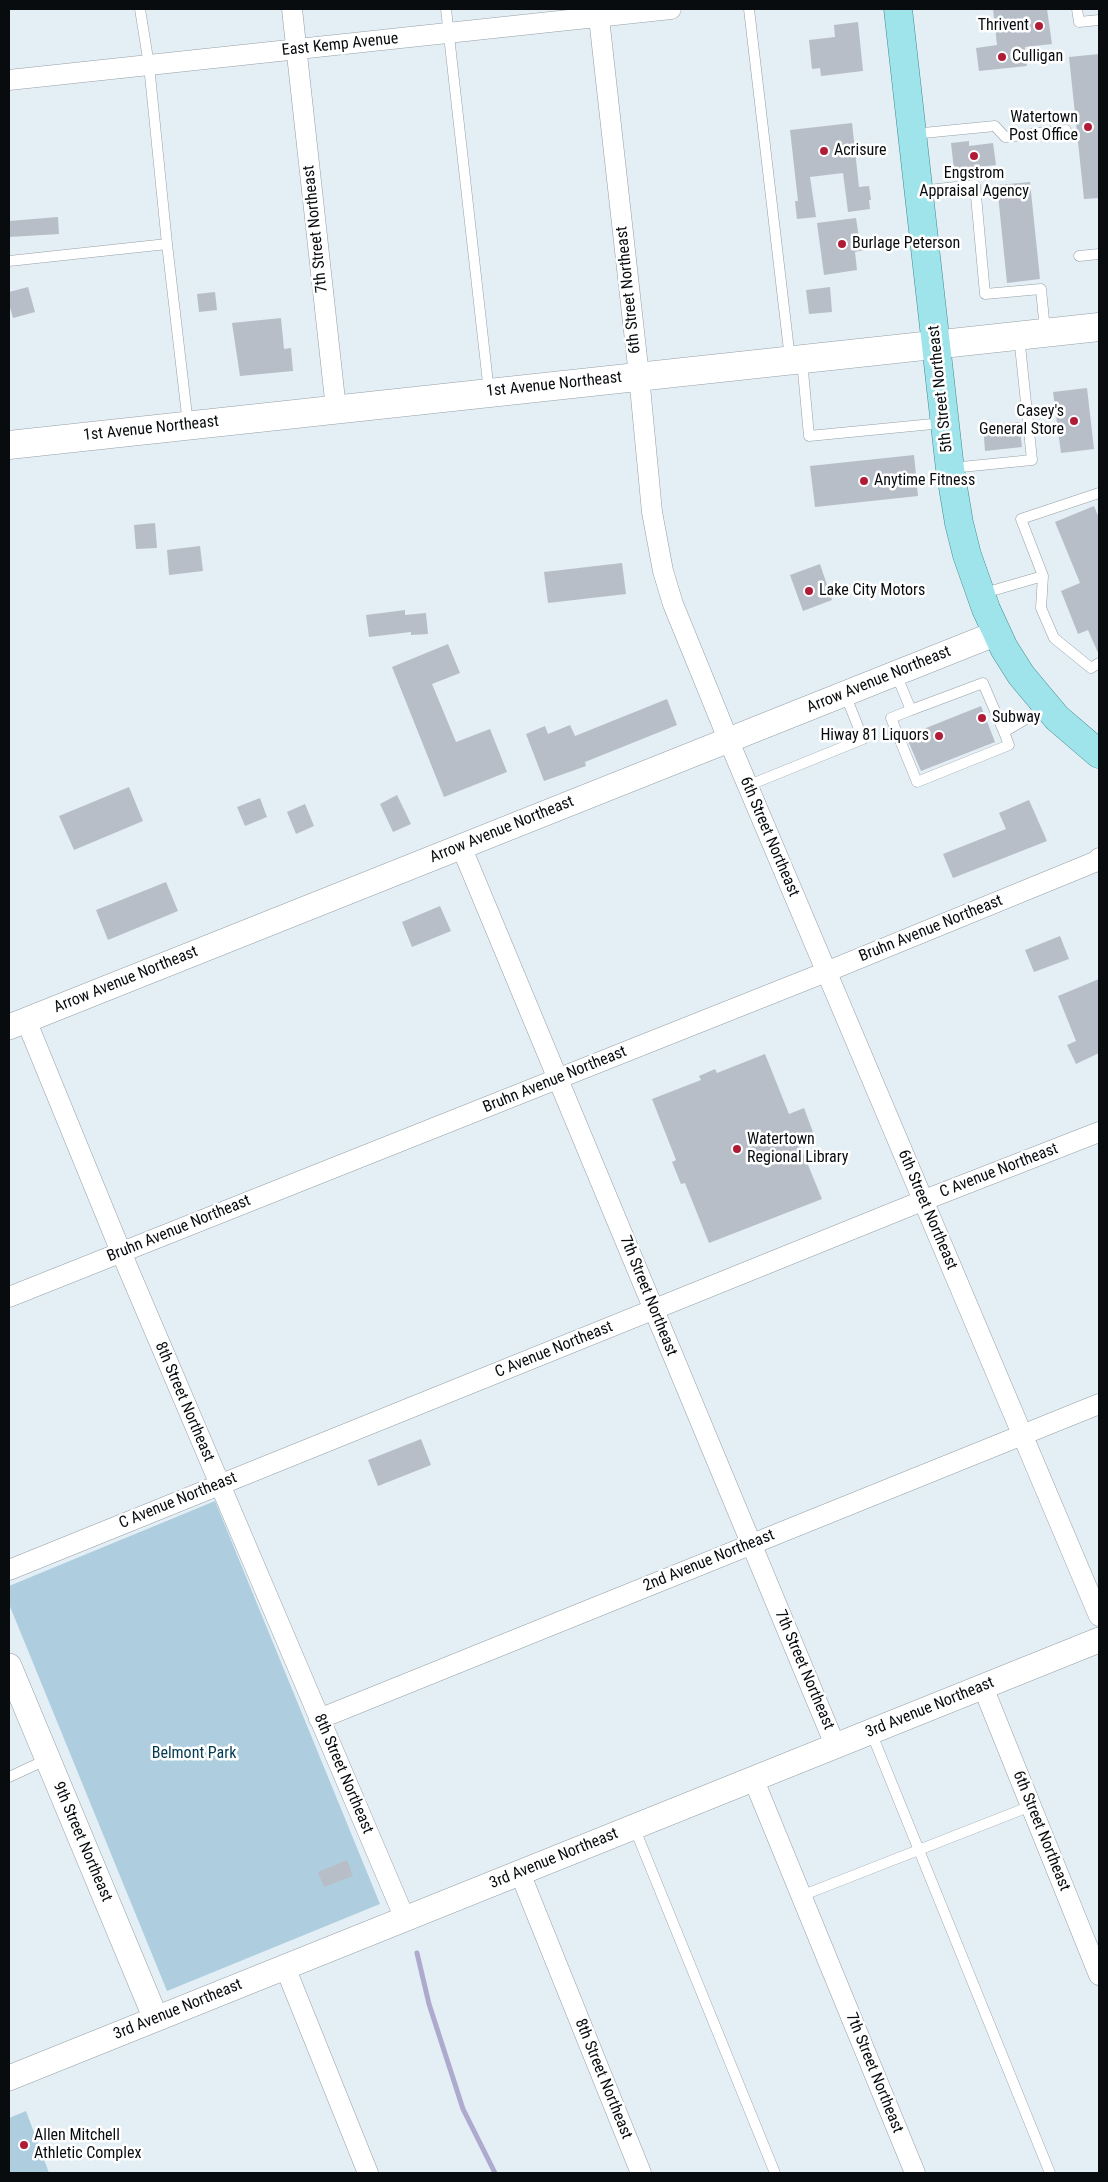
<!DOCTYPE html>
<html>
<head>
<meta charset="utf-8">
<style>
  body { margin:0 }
  #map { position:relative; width:1108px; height:2182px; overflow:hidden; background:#e3eef5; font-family:"Roboto Condensed",sans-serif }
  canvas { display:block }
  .frame { position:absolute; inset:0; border:10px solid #080c0e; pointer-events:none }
</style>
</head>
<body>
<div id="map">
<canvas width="1108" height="2182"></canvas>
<div class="frame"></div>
</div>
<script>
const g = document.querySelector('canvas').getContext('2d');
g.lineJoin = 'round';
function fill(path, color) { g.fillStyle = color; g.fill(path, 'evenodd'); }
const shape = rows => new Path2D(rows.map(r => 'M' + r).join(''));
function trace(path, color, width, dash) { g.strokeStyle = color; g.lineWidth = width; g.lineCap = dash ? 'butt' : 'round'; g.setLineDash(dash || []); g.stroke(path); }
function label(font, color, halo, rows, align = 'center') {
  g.font = font + ' "Roboto Condensed",sans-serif'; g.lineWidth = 5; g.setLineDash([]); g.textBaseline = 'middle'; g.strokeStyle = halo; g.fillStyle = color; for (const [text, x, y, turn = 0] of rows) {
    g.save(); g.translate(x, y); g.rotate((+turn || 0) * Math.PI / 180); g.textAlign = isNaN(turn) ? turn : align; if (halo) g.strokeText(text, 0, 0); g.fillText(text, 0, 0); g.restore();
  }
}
fill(shape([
  [215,1501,380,1904,167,1991,9,1604,9,1586],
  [26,2111,49,2173,9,2173,9,2118]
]), '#aecedf');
trace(shape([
  [417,1953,429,2004,463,2109,495,2173]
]), '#aeaace', 5);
fill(shape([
  [993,9,1047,9,1052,44,1025,47,1027,66,979,71,976,48,997,45],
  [858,22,863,71,821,76,820,68,812,69,809,40,835,37,834,25],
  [1099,54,1099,198,1084,199,1069,57],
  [852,123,859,187,869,186,871,200,869,200,870,209,848,212,843,173,810,177,816,217,797,219,795,201,798,201,790,130],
  [969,141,969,146,993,143,996,165,954,170,951,143],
  [1030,182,1040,279,1007,283,997,185],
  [58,217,59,234,9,237,9,221],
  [856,218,859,238,863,238,864,250,855,252,857,270,824,275,817,223],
  [28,287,35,312,13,318,9,304,9,292],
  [830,287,832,312,809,314,806,290],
  [215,292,217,310,199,312,197,294],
  [281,318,284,349,291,348,293,371,240,376,232,323],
  [1087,388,1094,449,1061,453,1053,392],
  [1019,422,1022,447,985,451,983,425],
  [914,455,918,496,815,507,810,466],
  [1094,506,1099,518,1099,655,1088,630,1078,634,1061,591,1080,583,1055,522],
  [155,523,157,548,136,549,134,525],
  [200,546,203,571,169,575,167,550],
  [622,563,626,594,548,603,544,572],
  [820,564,832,600,803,611,790,575],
  [405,610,405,615,426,613,428,634,411,635,411,632,369,637,366,615],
  [448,644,460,673,432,684,456,742,490,729,507,772,444,797,392,667],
  [667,699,677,725,585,762,586,766,544,781,526,734,545,726,548,734,570,725,575,736],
  [981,706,995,742,921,771,906,736],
  [129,787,143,821,74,850,59,816],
  [397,795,411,824,393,832,380,804],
  [260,798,267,817,245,826,237,807],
  [1029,800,1047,841,953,878,943,854,1006,829,999,813],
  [305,804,314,826,296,834,287,812],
  [166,882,178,911,108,940,96,910],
  [440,906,451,931,412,947,402,922],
  [1060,936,1069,959,1034,972,1025,950],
  [1099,979,1099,1053,1076,1064,1067,1045,1076,1041,1058,996],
  [765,1054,789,1114,804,1108,813,1132,797,1138,822,1199,709,1243,685,1183,681,1184,672,1162,676,1160,652,1099,701,1080,699,1076,715,1069,717,1073],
  [421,1439,431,1465,378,1486,368,1460],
  [347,1860,353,1876,324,1887,318,1872]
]), '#b8bec8');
const service = shape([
  [140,9,149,65,167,244,188,424],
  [446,9,489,392],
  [749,9,790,359],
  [1077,9,1079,22,1099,20],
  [913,134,995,126,1005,137,1066,130],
  [919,191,975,185,985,294,1041,289,1045,331],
  [1079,256,1099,254],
  [9,261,167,244],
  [802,360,809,436,943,423],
  [951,468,1032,460,1019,336],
  [1099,493,1021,519,1043,576,1041,608,1054,638,1091,668,1099,663],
  [981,594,1043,576],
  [896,674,911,710,983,683,1004,732,1046,707],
  [911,710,891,718,917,782,1009,745,1004,732],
  [747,786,863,739,845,694],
  [871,1732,1050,2173],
  [9,1777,48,1759],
  [634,1827,775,2173],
  [801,1896,1031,1806]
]);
const minor = shape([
  [292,9,336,409],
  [598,9,639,376,652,512,663,571,673,604,728,739,1099,1616],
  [9,80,671,9],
  [461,846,835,1745],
  [26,1020,121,1252,405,1919],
  [9,1297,826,972,1097,861,1099,858],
  [9,1570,922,1201,1099,1132],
  [983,1687,1099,1975],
  [319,1719,1099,1404],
  [753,1778,915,2173],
  [520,1873,641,2173],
  [285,1967,368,2173]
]);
const tertiary = shape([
  [9,1027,997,633],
  [9,1666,156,2019],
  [9,2078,1099,1640]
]);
const secondary = shape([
  [9,445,1099,327]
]);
const primary = shape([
  [898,9,950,469,959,523,967,555,986,609,1004,648,1021,675,1057,718,1099,754]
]);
trace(service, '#95a0a6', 11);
trace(minor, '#95a0a6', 21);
trace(tertiary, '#95a0a6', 26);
trace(secondary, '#95a0a6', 29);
trace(primary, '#418d94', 29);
trace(service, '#fff', 10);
trace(minor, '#fff', 20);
trace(tertiary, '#fff', 25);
trace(secondary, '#fff', 28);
trace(primary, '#9fe4ea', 28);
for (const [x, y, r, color] of [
  [1039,26,5,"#b01c37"],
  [1002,57,5,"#b01c37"],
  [1088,127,5,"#b01c37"],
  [824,151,5,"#b01c37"],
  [974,156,5,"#b01c37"],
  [842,244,5,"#b01c37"],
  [1074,421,5,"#b01c37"],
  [864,481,5,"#b01c37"],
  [809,591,5,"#b01c37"],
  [982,718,5,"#b01c37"],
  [939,736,5,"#b01c37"],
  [737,1149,5,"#b01c37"],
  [24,2145,5,"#b01c37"]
]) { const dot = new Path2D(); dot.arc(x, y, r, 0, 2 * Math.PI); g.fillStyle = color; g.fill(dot); trace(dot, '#fff', 2); }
label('16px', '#080c0e', '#fff', [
  ["Thrivent",1029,26,"right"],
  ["Culligan",1012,57],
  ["Watertown",1078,118,"right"],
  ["Post Office",1078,136,"right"],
  ["Acrisure",834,151],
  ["Engstrom",974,174,"center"],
  ["Appraisal Agency",974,192,"center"],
  ["Burlage Peterson",852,244],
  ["Casey's",1064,412,"right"],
  ["General Store",1064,430,"right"],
  ["Anytime Fitness",874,481],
  ["Lake City Motors",819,591],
  ["Subway",992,718],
  ["Hiway 81 Liquors",929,736,"right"],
  ["Watertown",747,1140],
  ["Regional Library",747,1158],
  ["Allen Mitchell",34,2136],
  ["Athletic Complex",34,2154]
], 'left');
label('16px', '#080c0e', '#fff', [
  ["East Kemp Avenue",340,45,-6],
  ["7th Street Northeast",316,229,-96],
  ["6th Street Northeast",629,290,-96],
  ["1st Avenue Northeast",554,385,-6],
  ["5th Street Northeast",941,389,-96],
  ["1st Avenue Northeast",151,429,-6],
  ["Arrow Avenue Northeast",879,680,-22],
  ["Arrow Avenue Northeast",502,830,-22],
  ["6th Street Northeast",769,837,67],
  ["Bruhn Avenue Northeast",931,929,-22],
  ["Arrow Avenue Northeast",126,980,-22],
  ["Bruhn Avenue Northeast",555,1080,-22],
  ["C Avenue Northeast",999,1171,-21],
  ["6th Street Northeast",927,1210,67],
  ["Bruhn Avenue Northeast",179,1229,-22],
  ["7th Street Northeast",648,1296,68],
  ["C Avenue Northeast",554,1350,-22],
  ["8th Street Northeast",184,1402,67],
  ["C Avenue Northeast",178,1501,-22],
  ["2nd Avenue Northeast",709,1561,-22],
  ["7th Street Northeast",804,1670,67],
  ["3rd Avenue Northeast",930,1708,-22],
  ["8th Street Northeast",343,1774,67],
  ["6th Street Northeast",1041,1831,68],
  ["9th Street Northeast",82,1842,67],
  ["3rd Avenue Northeast",554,1859,-22],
  ["3rd Avenue Northeast",178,2010,-22],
  ["7th Street Northeast",874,2073,68],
  ["8th Street Northeast",603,2079,68]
]);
label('16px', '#023a51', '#fff', [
  ["Belmont Park",194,1754]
]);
</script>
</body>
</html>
